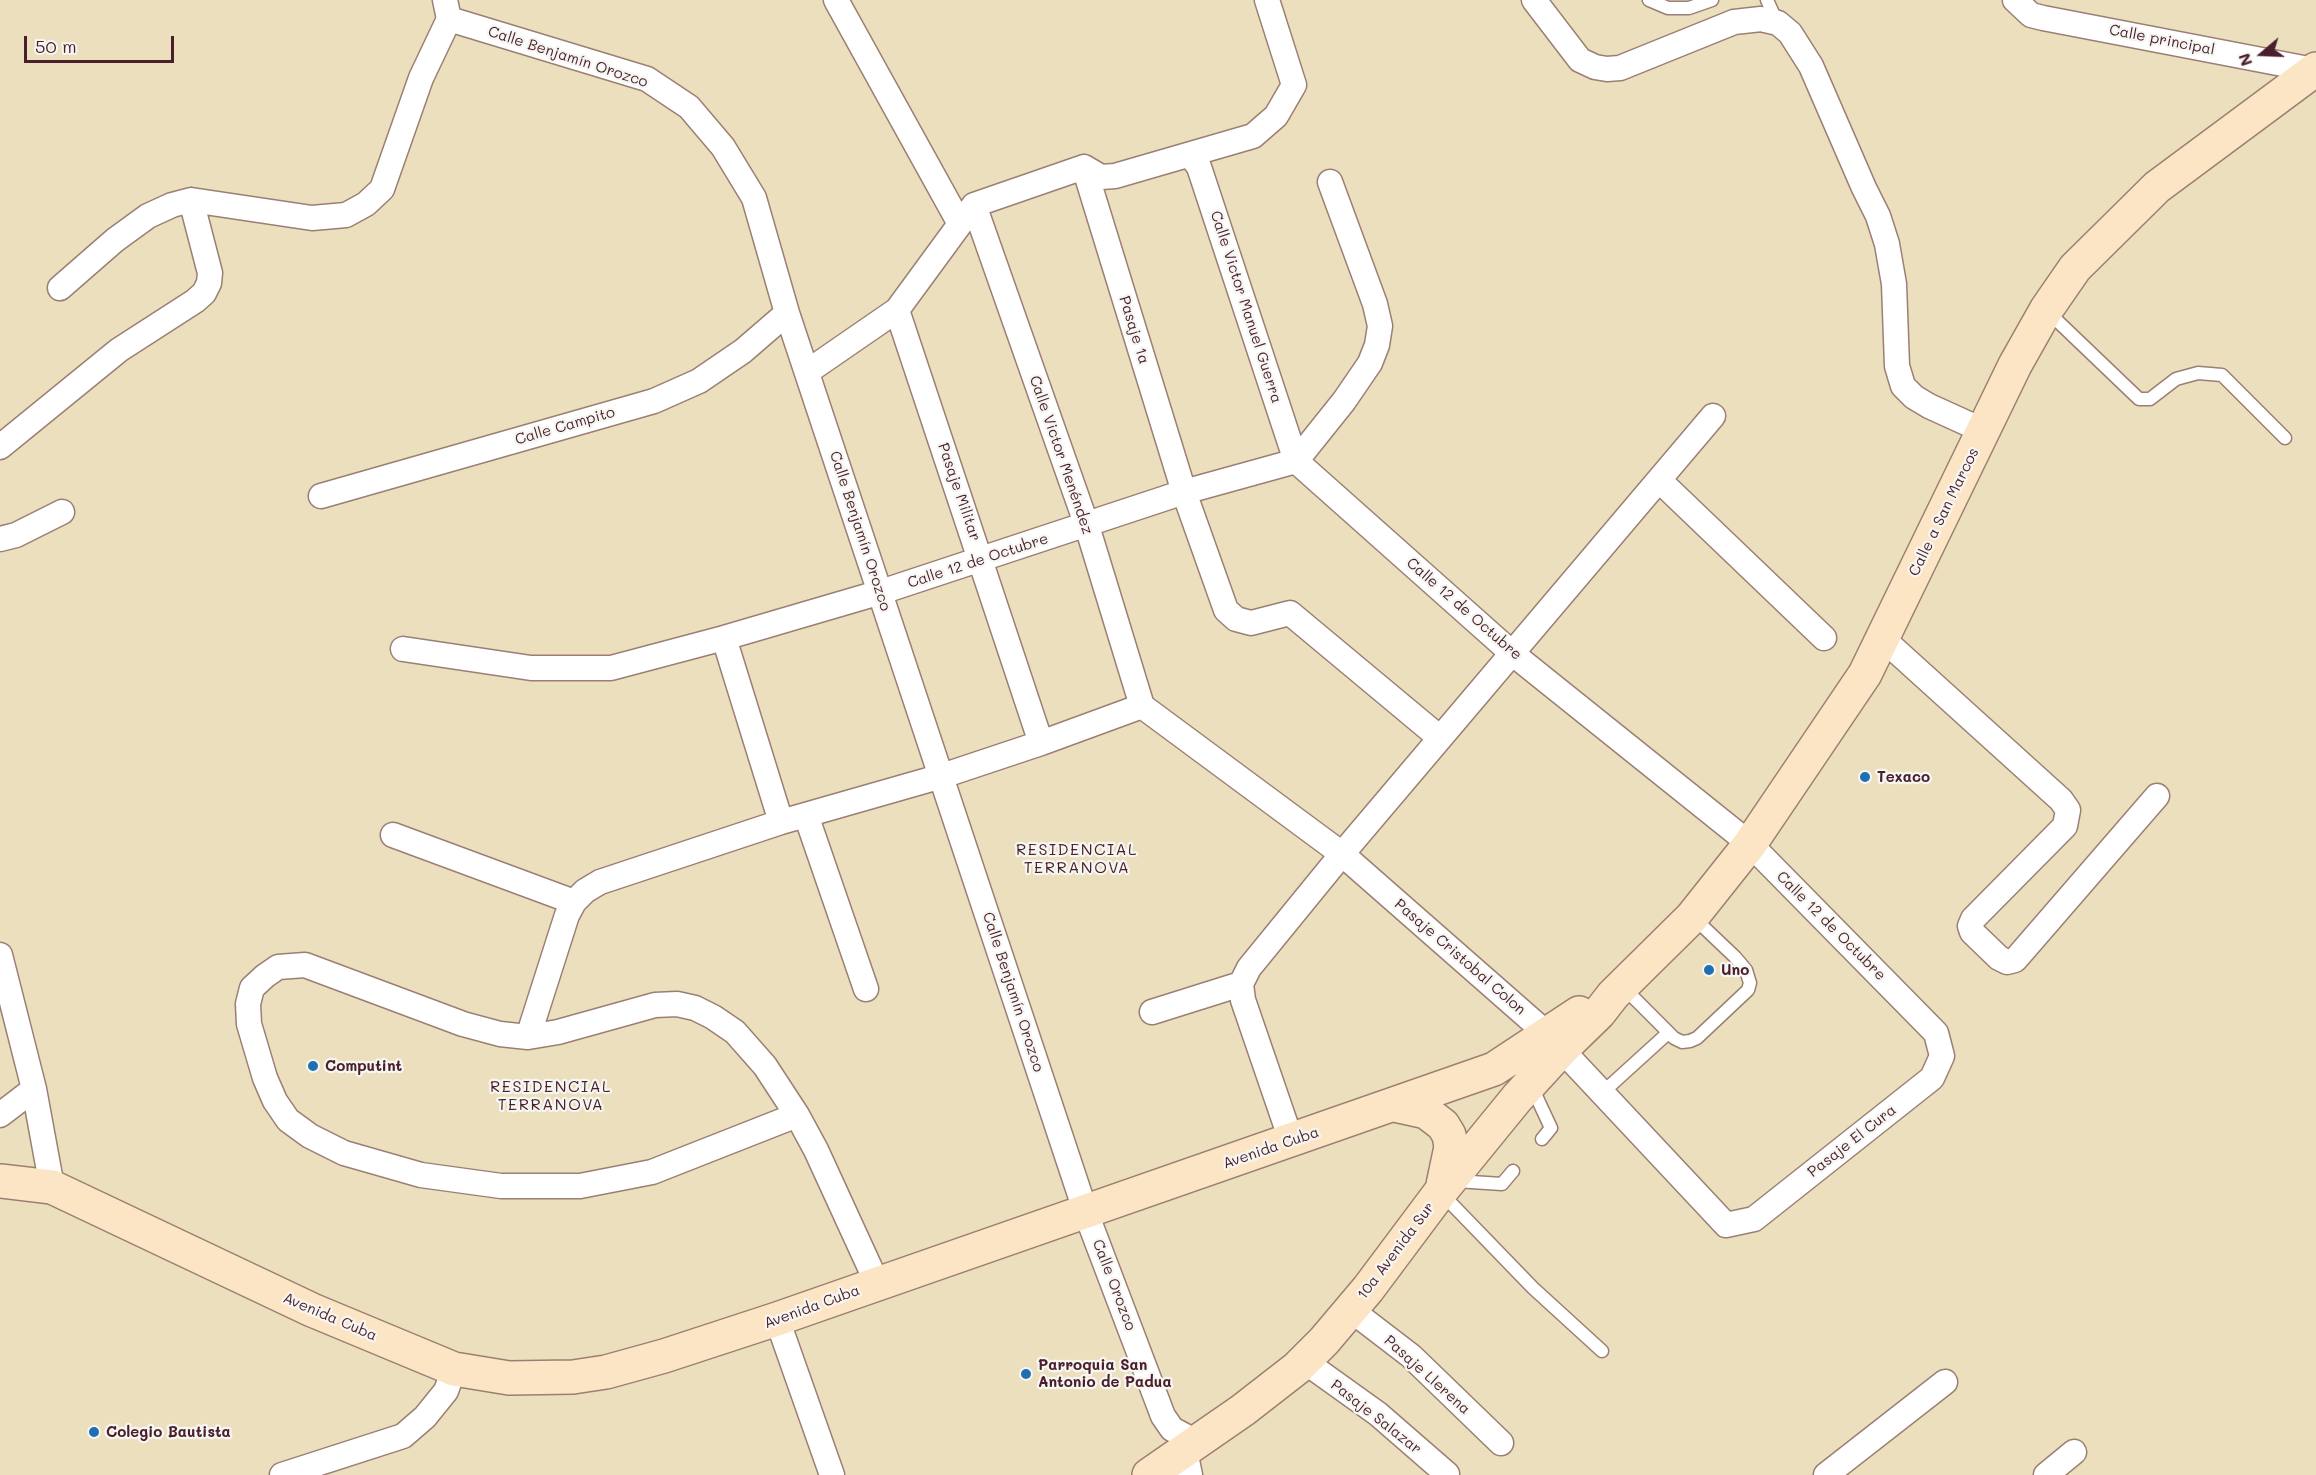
<!DOCTYPE html>
<html>
<head>
<meta charset="utf-8">
<style>
  body { margin:0 }
  #map { position:relative; width:2316px; height:1475px; overflow:hidden; background:#ecdfbd; font-family:Mali,sans-serif }
  canvas { display:block }
  .north { position:absolute; left:2232px; top:24px; width:60px; height:60px; -webkit-text-stroke:4px #f6f6f2; paint-order:stroke; rotate:251deg; font-size:16px; font-weight:700; line-height:24px; text-align:center; color:#4a1f2b }
  .north::after { content:''; display:block; margin:auto; width:21px; height:27px; background:#4a1f2b; clip-path:polygon(50% 0,100% 100%,50% 72%,0 100%) }
  .scale { position:absolute; left:24px; top:36px; width:150px; height:27px; box-sizing:border-box; border:3px solid #4a1f2b; border-top:0; padding-left:8px; font-size:18px; line-height:21px; white-space:nowrap; color:#4a1f2b; -webkit-text-stroke:4px #f6f6f2; paint-order:stroke }
</style>
</head>
<body>
<div id="map">
<canvas width="2316" height="1475"></canvas>
<div class="north">N</div>
<div class="scale">50 m</div>
</div>
<script>
const g = document.querySelector('canvas').getContext('2d');
g.lineJoin = 'round';
const shape = rows => new Path2D(rows.map(r => 'M' + r).join(''));
function trace(path, color, width, dash) { g.strokeStyle = color; g.lineWidth = width; g.lineCap = dash ? 'butt' : 'round'; g.setLineDash(dash || []); g.stroke(path); }
function label(font, color, halo, rows, align = 'center') {
  g.font = font + ' Mali,sans-serif'; g.lineWidth = 4.5; g.setLineDash([]); g.textBaseline = 'middle'; g.strokeStyle = halo; g.fillStyle = color; for (const [text, x, y, turn = 0] of rows) {
    g.save(); g.translate(x, y); g.rotate((+turn || 0) * Math.PI / 180); g.textAlign = isNaN(turn) ? turn : align; if (halo) g.strokeText(text, 0, 0); g.fillText(text, 0, 0); g.restore();
  }
}
const lane = shape([
  [1649,0,1668,8,1689,8,1712,0],
  [1767,0,1777,22],
  [2047,311,2139,399,2150,399,2176,379,2198,373,2222,375,2285,438],
  [1623,987,1674,1038,1682,1042,1690,1041,1697,1038,1748,990,1750,983,1746,970,1735,957,1694,918],
  [1531,1085,1551,1128,1542,1139],
  [1602,1093,1668,1033],
  [1456,1181,1502,1184,1513,1171],
  [1442,1194,1533,1288,1602,1351]
]);
const street = shape([
  [836,0,960,224],
  [1534,0,1580,60,1595,67,1607,69,1620,68,1734,22,1761,19,1778,23,1790,33,1811,66,1864,188,1878,216,1887,244,1894,284,1897,366,1903,386,1914,397,1929,406,1984,431],
  [2015,0,2031,15,2043,18,2314,70],
  [449,19,647,79,689,107,723,147,754,198,787,313,1086,1213,1163,1416,1172,1429,1198,1443],
  [1084,167,1184,492,1226,610,1236,619,1251,623,1290,613,1440,738],
  [974,205,1087,526,1142,706],
  [60,288,115,240,148,216,172,205,191,200,312,218,346,215,366,204,382,189,421,78,449,19,445,0],
  [897,310,1041,743],
  [807,372,897,310,974,205,1084,167,1101,177,1115,176,1253,136,1276,116,1294,85,1267,0],
  [0,447,119,350,195,301,204,293,209,283,210,273,191,200],
  [1296,461,1344,401,1370,363,1377,345,1380,326,1375,304,1330,182],
  [1659,480,1824,638],
  [321,496,654,401,699,381,743,351,787,313],
  [0,539,16,535,62,512],
  [724,638,781,822],
  [1882,638,2061,800,2068,810,2065,826,1973,919,1970,926,1972,932,1999,958,2007,962,2015,960,2157,796],
  [403,649,531,668,611,668,724,638,881,592,1184,492,1296,461],
  [1142,706,1342,854,1546,1033,1726,1225,1754,1219,1932,1078,1942,1056,1936,1033,1750,844,1513,654,1296,461,1199,167,1191,156],
  [806,815,866,989],
  [393,835,574,902],
  [0,955,34,1089,52,1187],
  [1152,1012,1241,984],
  [528,1037,567,915,574,902,585,891,600,882,781,822,942,776,1041,743,1142,706],
  [0,1115,34,1089],
  [797,1115,652,1172,580,1186,501,1186,421,1175,344,1153,310,1136,288,1120,275,1101,265,1078,249,1024,248,1004,252,988,265,976,278,967,305,965,463,1024,500,1034,528,1037,558,1032,655,1005,677,1004,695,1008,713,1017,735,1032,765,1066,797,1115,816,1150,877,1283],
  [1291,1140,1243,1000,1241,984,1249,968,1342,854,1713,416],
  [1351,1310,1411,1356,1501,1443],
  [777,1319,832,1475],
  [1304,1361,1378,1414,1447,1474],
  [1185,1451,1190,1475],
  [282,1475,403,1436,425,1417,446,1391,454,1369],
  [1826,1475,1945,1382],
  [2046,1475,2074,1452]
]);
const secondary = shape([
  [1394,1105,1426,1112,1443,1125,1449,1135,1451,1147,1443,1185],
  [0,1181,52,1187,312,1310,454,1369,509,1378,573,1377,606,1372,664,1356,777,1319,1494,1069,1579,1013],
  [1149,1475,1243,1410,1297,1368,1324,1341,1368,1289,1442,1190,1517,1098,1561,1050,1599,1013,1613,995,1692,917,1750,844,1865,674,2015,365,2046,310,2075,268,2157,187,2316,69]
]);
trace(lane, '#9b7f74', 15);
trace(street, '#9b7f74', 27);
trace(secondary, '#9b7f74', 36);
trace(lane, '#fff', 12);
trace(street, '#fff', 24);
trace(secondary, '#fce5c4', 33);
for (const [x, y, r, color] of [
  [1865,777,6,"#1f6fb2"],
  [1709,970,6,"#1f6fb2"],
  [313,1066,6,"#1f6fb2"],
  [1026,1374,6,"#1f6fb2"],
  [94,1432,6,"#1f6fb2"]
]) { const dot = new Path2D(); dot.arc(x, y, r, 0, 2 * Math.PI); g.fillStyle = color; g.fill(dot); trace(dot, '#f6f6f2', 2); }
label('15px', '#4a1f2b', '#f6f6f2', [
  ["Calle principal",2162,40,11],
  ["Calle Benjamín Orozco",568,57,18],
  ["Calle Victor Manuel Guerra",1246,307,72],
  ["Pasaje 1a",1134,330,73],
  ["Calle Campito",565,426,-16],
  ["Calle Victor Menéndez",1061,455,71],
  ["Pasaje Militar",959,492,71],
  ["Calle a San Marcos",1944,512,-64],
  ["Calle Benjamín Orozco",860,531,72],
  ["Calle 12 de Octubre",978,561,-18],
  ["Calle 12 de Octubre",1464,609,41],
  ["Calle 12 de Octubre",1831,926,45],
  ["Pasaje Cristobal Colon",1460,957,41],
  ["Calle Benjamín Orozco",1013,992,72],
  ["Pasaje El Cura",1852,1141,-38],
  ["Avenida Cuba",1271,1148,-19],
  ["10a Avenida Sur",1396,1251,-53],
  ["Calle Orozco",1114,1285,69],
  ["Avenida Cuba",812,1307,-20],
  ["Avenida Cuba",330,1317,23],
  ["Pasaje Llerena",1427,1375,42],
  ["Pasaje Salazar",1376,1417,38]
]);
label('bold 15px', '#4a1f2b', '#f6f6f2', [
  ["Texaco",1877,777],
  ["Uno",1721,970],
  ["Computint",325,1066],
  ["Parroquia San",1038,1365],
  ["Antonio de Padua",1038,1382],
  ["Colegio Bautista",106,1432]
], 'left');
g.letterSpacing = '1.5px';
label('16px', '#4a1f2b', '#f6f6f2', [
  ["RESIDENCIAL",1077,850],
  ["TERRANOVA",1077,868],
  ["RESIDENCIAL",551,1087],
  ["TERRANOVA",551,1105]
]);
g.letterSpacing = '0px';
</script>
</body>
</html>
